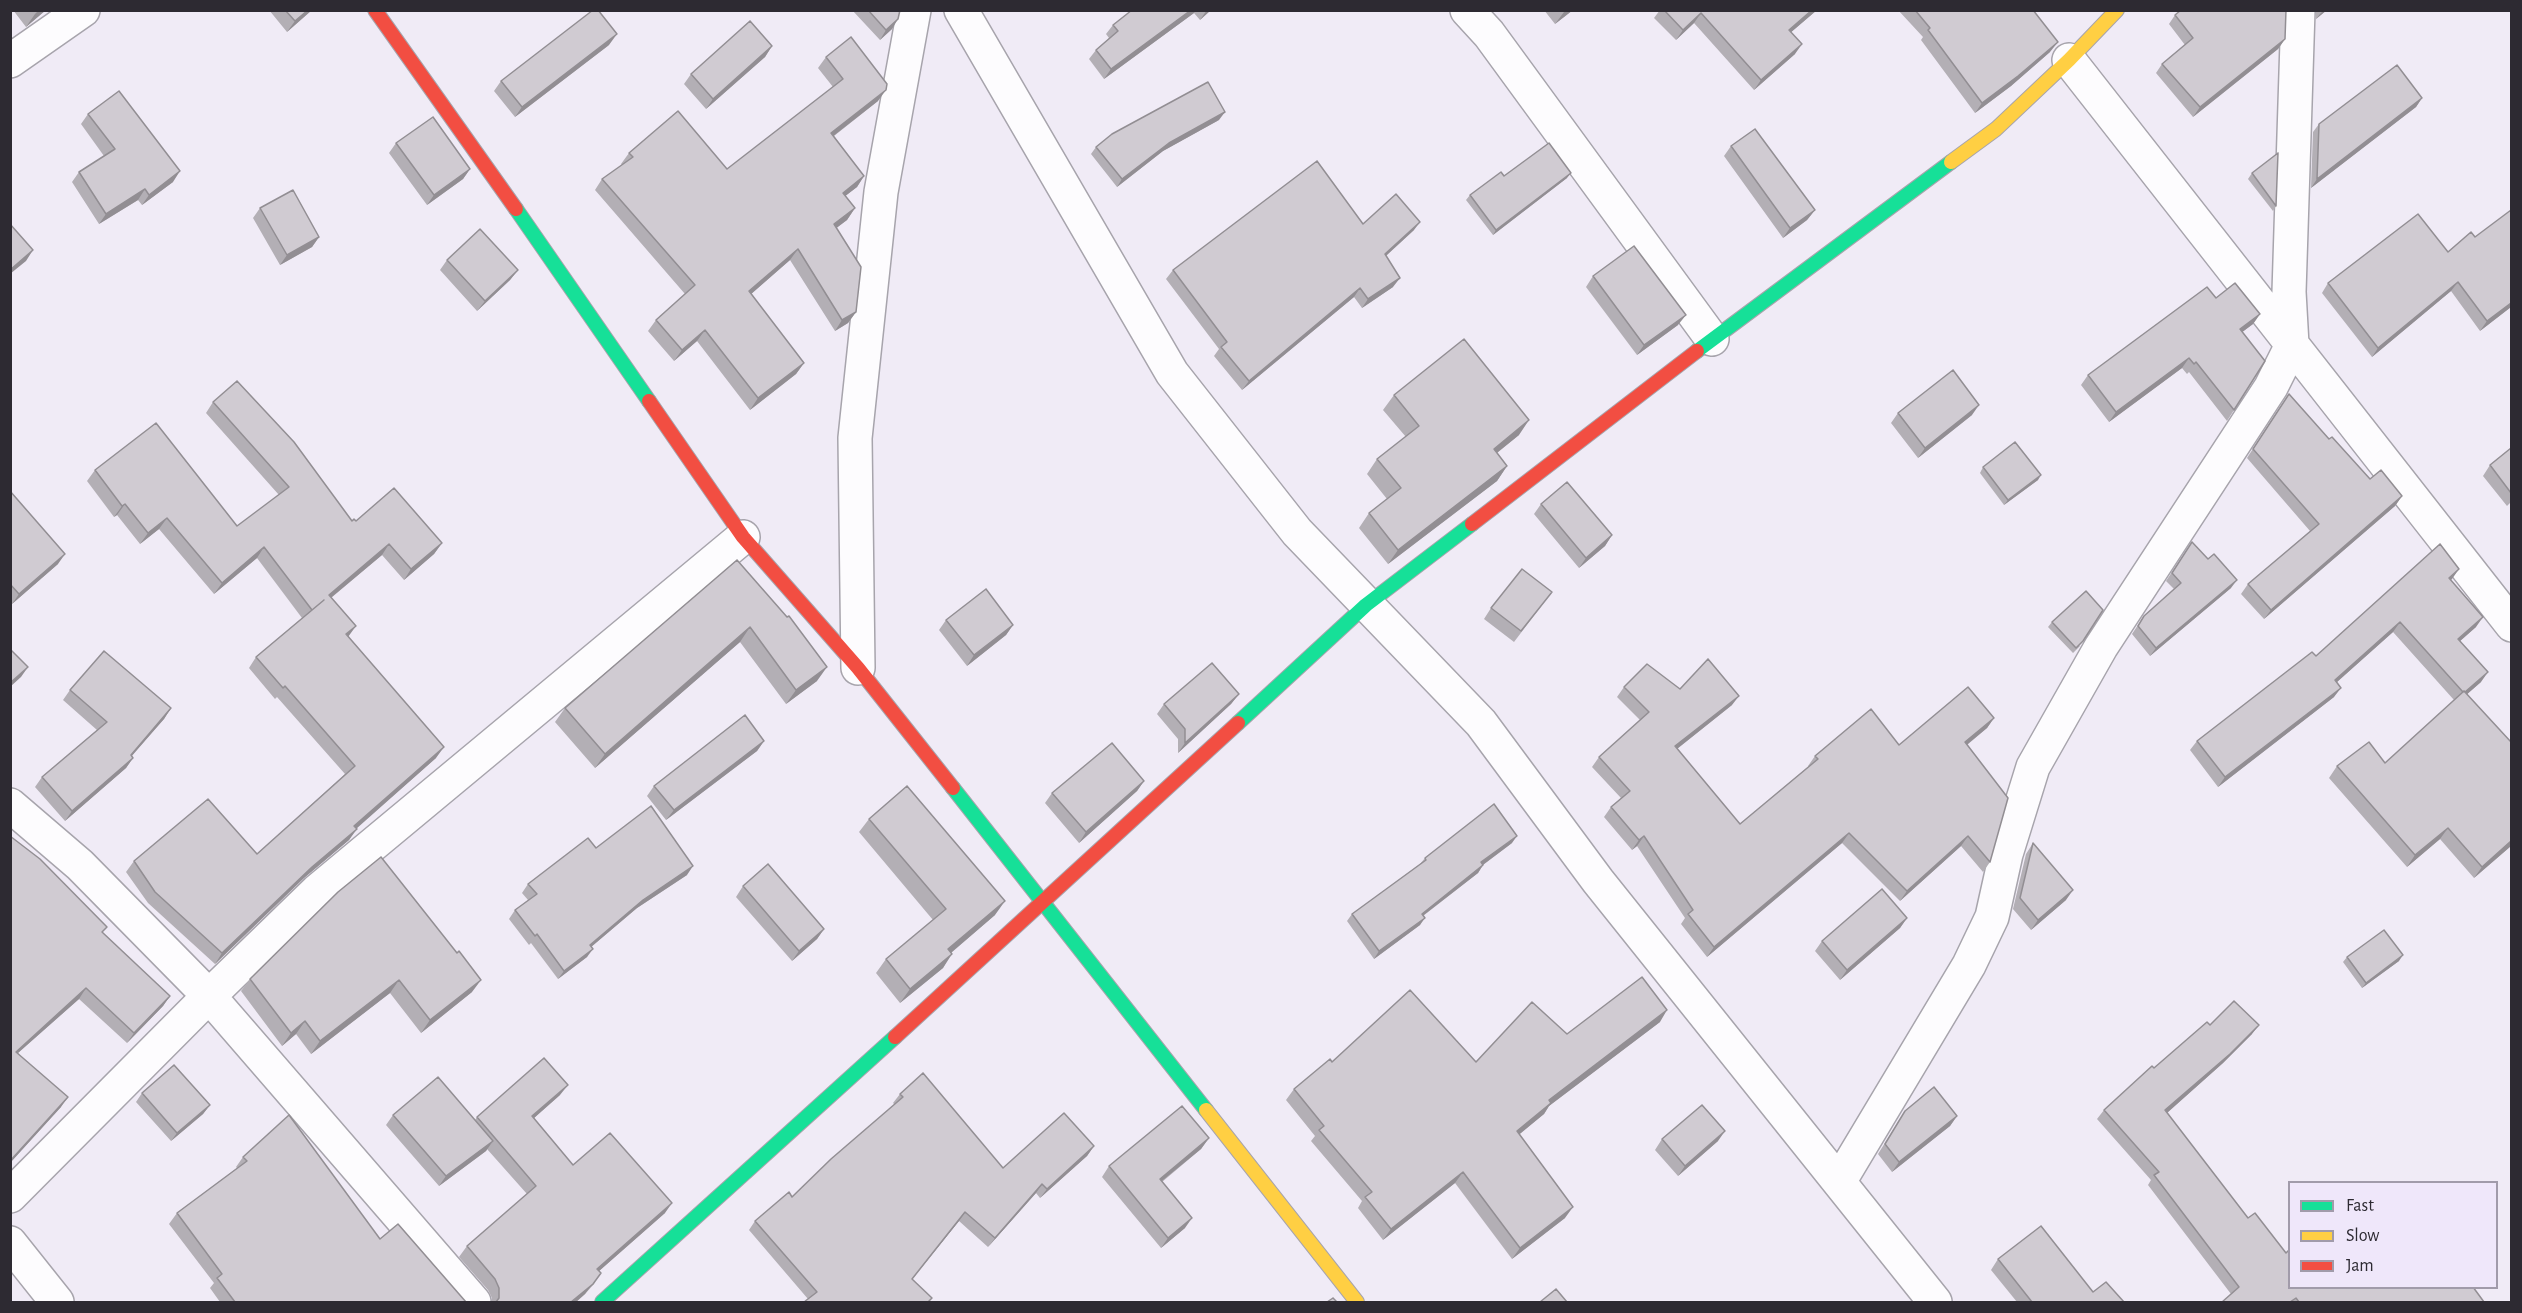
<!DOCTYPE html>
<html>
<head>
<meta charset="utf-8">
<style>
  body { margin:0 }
  #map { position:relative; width:2522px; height:1313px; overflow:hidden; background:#f0ebf6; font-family:"Alegreya Sans",sans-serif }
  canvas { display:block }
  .frame { position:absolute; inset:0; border:12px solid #2d2a32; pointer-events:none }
  .legend { position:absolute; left:2288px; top:1181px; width:210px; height:108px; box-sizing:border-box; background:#efe7fa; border:2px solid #a19baa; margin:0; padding:8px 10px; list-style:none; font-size:18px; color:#2d2a32 }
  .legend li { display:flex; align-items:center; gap:12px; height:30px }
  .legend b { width:30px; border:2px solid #a19baa }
</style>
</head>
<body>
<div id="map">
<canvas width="2522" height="1313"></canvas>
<div class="frame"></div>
<ul class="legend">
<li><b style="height:8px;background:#16e098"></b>Fast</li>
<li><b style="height:8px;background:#ffcf43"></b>Slow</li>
<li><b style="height:8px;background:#f24e42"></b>Jam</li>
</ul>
</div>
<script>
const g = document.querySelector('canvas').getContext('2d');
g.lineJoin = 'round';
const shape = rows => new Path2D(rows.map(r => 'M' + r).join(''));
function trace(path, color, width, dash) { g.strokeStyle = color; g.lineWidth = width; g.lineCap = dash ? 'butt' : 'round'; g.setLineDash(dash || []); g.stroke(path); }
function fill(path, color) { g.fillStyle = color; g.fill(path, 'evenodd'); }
const street = shape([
  [961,10,1172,373,1297,532,1481,723,1598,881,1935,1302],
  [1467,10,1489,34,1712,339],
  [2069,60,2512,625],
  [10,61,83,10],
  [858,668,855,438,881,192,914,10],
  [10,805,80,865,209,996,474,1302],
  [1839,1182,1969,965,1992,917,2006,854,2033,767,2101,647,2271,387,2292,345,2289,292,2298,10],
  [10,1196,209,996,317,891,743,537],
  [10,1243,57,1302]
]);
const fast = shape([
  [516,209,649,401],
  [1697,351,1951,162],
  [1238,723,1366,605,1472,524],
  [953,788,1206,1110],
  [602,1302,895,1037]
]);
const slow = shape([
  [1951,162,1996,129,2069,60,2117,10],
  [1206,1110,1357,1302]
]);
const jam = shape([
  [375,10,516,209],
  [649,401,743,537,858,668,953,788],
  [1472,524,1697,351],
  [895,1037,1238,723]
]);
trace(street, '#a7a4ac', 36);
trace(fast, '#a7a4ac', 16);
trace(slow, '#a7a4ac', 16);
trace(jam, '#a7a4ac', 16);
trace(street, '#fdfcfe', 33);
trace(fast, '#16e098', 14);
trace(slow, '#ffcf43', 14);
trace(jam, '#f24e42', 14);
fill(shape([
  [13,10,46,10,26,27],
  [269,10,312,10,287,32],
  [852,10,900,10,892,29,880,40],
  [1132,10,1211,10,1200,20,1194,13,1104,79,1089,59,1096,50,1109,38,1106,34,1113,25],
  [1544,10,1573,10,1555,24],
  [1660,10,1817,10,1791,32,1795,54,1754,90,1694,23,1676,40,1654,18],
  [1898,10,2033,10,2050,52,2011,86,1975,113,1921,40,1923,37],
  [2316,10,2327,10,2316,19],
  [2175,15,2285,39,2278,49,2193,117,2156,73,2162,64,2185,45,2169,24],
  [609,45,515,117,494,91,501,81],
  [772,46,765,57,706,109,684,84,691,74],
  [826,57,878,101,834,136,864,176,857,187,845,196,855,208,847,220,836,228,856,312,848,323,835,331,790,260,751,294,804,363,796,374,750,410,697,341,674,361,648,331,656,320,685,294,595,190,602,179,622,165,621,164,629,153,727,169,833,87,818,68],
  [2422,98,2416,107,2311,188,2313,132,2319,124],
  [88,114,173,182,142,205,138,200,99,224,72,182,79,172,104,156,81,124],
  [1219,120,1163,151,1117,187,1091,154,1096,147],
  [396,143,470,169,463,179,427,205,389,153],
  [1731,146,1815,210,1807,220,1783,238,1724,156],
  [2252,173,2276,206,2273,211,2248,179],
  [1504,176,1567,178,1493,235,1466,200,1470,195],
  [260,208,319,237,312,247,280,265,253,218],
  [1363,224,1414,230,1386,256,1393,287,1362,308,1354,297,1242,390,1214,356,1219,349,1166,279,1173,270],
  [2448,252,2511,307,2480,331,2451,291,2372,357,2322,293,2328,283],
  [447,260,518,270,510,280,477,311,440,270],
  [1593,276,1678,325,1637,355,1586,287],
  [2216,298,2260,314,2253,324,2242,332,2234,410,2227,421,2189,372,2187,374,2182,368,2109,422,2081,385,2088,375],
  [1394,395,1519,435,1497,453,1507,466,1497,481,1388,564,1359,528,1369,513,1387,499,1367,474,1377,459,1406,437,1383,410],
  [213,402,352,521,356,521,442,543,434,554,404,580,382,555,331,598,348,636,436,758,356,828,349,840,304,878,215,964,148,903,126,872,134,861,257,854,345,774,277,697,275,699,249,668,256,657,302,618,257,558,214,594,159,529,140,544,117,515,114,517,87,481,95,470,237,526,279,495,206,413],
  [2282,404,2329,439,2370,479,2402,496,2395,506,2264,619,2241,594,2248,584,2310,531,2247,458],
  [1898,413,1972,415,1918,458,1891,423],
  [2511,448,2511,502,2507,506,2483,476,2490,465],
  [1983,467,2038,480,2004,505,1980,473],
  [10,491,58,564,12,604,10,602],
  [1541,504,1612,535,1605,546,1579,568,1534,514],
  [2192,542,2231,588,2150,656,2132,634,2144,616,2174,589,2166,581],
  [737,560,817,681,786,704,740,642,595,768,555,722,565,708],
  [2452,579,2451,580,2476,627,2460,641,2481,682,2467,694,2511,846,2474,878,2440,839,2407,867,2329,778,2337,766,2385,763,2454,700,2393,632,2337,682,2334,697,2218,787,2190,750,2197,741,2316,656],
  [1552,592,1514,642,1484,619,1491,608],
  [946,620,1013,625,1006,635,967,666,939,630],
  [2052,622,2080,646,2073,653,2048,627],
  [1624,687,1680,689,1732,705,1677,749,1740,824,1809,766,1808,766,1815,756,1899,745,1994,718,1987,728,1967,745,1990,862,1983,872,1961,846,1900,901,1842,843,1707,957,1681,924,1685,918,1637,846,1632,850,1604,817,1611,807,1621,798,1592,767,1599,757,1640,720,1617,697],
  [70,690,171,708,164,719,131,756,133,758,126,768,65,821,35,787,42,777,97,730,63,700],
  [1239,694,1231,704,1178,753,1178,739,1157,714,1164,704],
  [764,741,757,751,666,820,647,796,654,786],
  [1144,781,1137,791,1079,843,1045,803,1052,793],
  [869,819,995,915,951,953,943,968,900,1003,876,973,886,959,933,920,859,832],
  [10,836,103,933,170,996,163,1006,127,1043,79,999,18,1053,61,1107,10,1163],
  [1512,843,1483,865,1478,873,1423,916,1420,925,1374,959,1347,921,1352,914,1420,864,1425,858],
  [2033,843,2066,900,2031,930,2013,909,2026,854],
  [596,848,687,875,637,908,591,947,587,957,558,979,531,943,529,945,509,919,515,910,528,900,522,893,528,884],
  [743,886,824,929,817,939,792,961,736,897],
  [338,892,472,992,421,1033,390,993,311,1054,296,1034,282,1046,241,991,250,979],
  [1907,918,1900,928,1840,980,1815,951,1822,941],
  [2347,957,2399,961,2362,988,2343,962],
  [1660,1022,1549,1106,1544,1114,1519,1134,1565,1218,1512,1259,1455,1183,1383,1240,1358,1208,1362,1201,1311,1141,1315,1136,1286,1100,1294,1089,1332,1062,1476,1062,1567,1034],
  [2210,1025,2252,1034,2223,1063,2167,1113,2248,1218,2286,1253,2484,1302,2222,1302,2231,1294,2148,1185,2151,1180,2097,1119,2104,1110,2154,1068],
  [142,1093,210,1105,203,1114,171,1141,136,1102],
  [900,1094,1003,1168,1094,1146,1087,1156,1040,1198,1036,1193,988,1247,959,1221,912,1279,808,1299,749,1230,755,1221,792,1197,895,1105,893,1103],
  [560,1095,534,1118,573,1165,665,1213,599,1271,594,1284,585,1294,576,1302,492,1302,492,1298,488,1290,459,1257,467,1246,527,1194,487,1149,486,1151,439,1186,386,1125,393,1115,475,1120,477,1117],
  [1905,1111,1957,1116,1950,1126,1892,1172,1878,1154],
  [1209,1138,1201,1149,1162,1182,1185,1228,1161,1248,1102,1177,1109,1166],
  [1662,1139,1718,1141,1678,1176,1655,1150],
  [243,1157,380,1239,466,1302,220,1302,210,1288,214,1283,169,1224,177,1213,237,1168,236,1167],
  [1998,1259,2093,1292,2124,1302,2017,1302,1991,1270]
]), '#b3afb5');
fill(shape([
  [39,10,46,10,26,27,35,14],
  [308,10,312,10,287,32,295,21],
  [1191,10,1196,10,1194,13,1104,79,1111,69],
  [1207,10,1211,10,1200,20],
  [1565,10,1573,10,1555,24,1564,12],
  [1812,10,1817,10,1782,40,1789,30],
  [2324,10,2327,10,2316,19,2320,14],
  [1701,13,1694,23,1676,40,1683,30],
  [898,19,892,29,880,40,886,30],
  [617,34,609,45,515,117,522,107],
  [2285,39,2278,49,2193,117,2200,107],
  [2058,42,2050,52,2011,86,1975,113,1982,103],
  [1802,44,1795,54,1754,90,1761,80],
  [772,46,765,57,706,109,713,99],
  [886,90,878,101,823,144,831,133],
  [2422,98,2416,107,2311,188,2317,179],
  [1225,112,1219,120,1163,151,1117,187,1122,179,1169,143],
  [470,169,463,179,427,205,434,195],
  [180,171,173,182,142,205,149,195],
  [1571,173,1567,178,1493,235,1496,230],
  [864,176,857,187,835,204,843,193],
  [145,189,138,200,99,224,106,214],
  [855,208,847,220,826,236,834,224],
  [1815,210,1807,220,1783,238,1790,228],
  [1420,222,1414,230,1378,263,1385,254],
  [319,237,312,247,280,265,287,255],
  [798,249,790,260,742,302,749,291],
  [33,250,26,261,10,274,10,270],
  [518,270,510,280,477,311,485,301],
  [1400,278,1393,287,1362,308,1368,299],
  [2458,282,2451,291,2372,357,2378,348],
  [1360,288,1354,297,1242,390,1249,381],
  [2511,303,2511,307,2480,331,2487,321],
  [856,312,848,323,835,331,842,320],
  [2260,314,2253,324,2233,339,2240,329],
  [1686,315,1678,325,1637,355,1644,345],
  [705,330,697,341,674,361,682,350],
  [2189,358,2182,368,2109,422,2116,412],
  [804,363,796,374,750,410,758,398],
  [1979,405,1972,415,1918,458,1925,448],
  [1529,420,1519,435,1483,464,1494,449],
  [1507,466,1497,481,1388,564,1398,550],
  [2041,475,2038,480,2004,505,2008,500],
  [2402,496,2395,506,2264,619,2271,610],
  [125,504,117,515,114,517,122,506],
  [167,518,159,529,140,544,148,533],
  [1612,535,1605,546,1579,568,1586,558],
  [442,543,434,554,404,580,411,569],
  [389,544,382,555,321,606,329,595],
  [264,547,257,558,214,594,222,583],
  [65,554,58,564,12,604,19,594],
  [2459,569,2452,579,2442,588,2449,578],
  [2237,580,2231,588,2150,656,2156,648],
  [2483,617,2476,627,2451,649,2458,639],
  [2400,622,2393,632,2328,690,2335,680],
  [1013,625,1006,635,967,666,974,655],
  [356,626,348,637,346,634],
  [750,627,740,642,595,768,605,754],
  [28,667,21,677,10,687,10,683],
  [827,667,817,681,786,704,796,690],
  [2488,672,2481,682,2457,703,2464,693],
  [2341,688,2334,697,2218,787,2225,777],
  [1239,694,1231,704,1178,753,1185,743],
  [1739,696,1732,705,1668,756,1675,746],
  [171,708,164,719,124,765,131,755],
  [1994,718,1987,728,1958,752,1965,742],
  [764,741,757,751,666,820,674,810],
  [444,747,436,758,347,837,354,826],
  [133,758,126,768,65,821,72,811],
  [1144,781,1137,791,1079,843,1086,832],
  [2448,828,2440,839,2407,867,2415,855],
  [357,829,349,840,304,878,215,964,222,953,312,867],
  [1849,833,1842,843,1707,957,1714,947],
  [1517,836,1512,843,1476,870,1481,862],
  [1644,836,1637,846,1632,850,1639,840],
  [1968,836,1961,846,1900,901,1907,891],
  [2511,841,2511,846,2474,878,2482,867],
  [1483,865,1478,873,1416,921,1422,914],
  [693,866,687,875,637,908,584,953,590,945,643,900],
  [2073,890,2066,900,2031,930,2038,920],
  [1005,901,995,915,939,963,948,949],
  [1425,918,1420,925,1374,959,1379,951],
  [1907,918,1900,928,1840,980,1847,970],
  [824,929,817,939,792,961,799,951],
  [593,949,587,957,558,979,564,971],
  [952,954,943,968,900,1003,910,989],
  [2403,955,2399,961,2362,988,2366,983],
  [399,980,390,993,311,1054,320,1041],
  [481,980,472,992,421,1033,430,1020],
  [86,988,79,999,10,1060,16,1052],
  [170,996,163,1006,127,1043,134,1033],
  [1667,1010,1660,1022,1549,1106,1544,1114,1509,1143,1517,1131,1549,1100],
  [305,1021,296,1034,282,1046,291,1033],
  [2259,1025,2252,1034,2223,1063,2159,1120,2165,1110],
  [568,1085,560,1095,525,1126,532,1116],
  [68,1097,61,1107,10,1163,10,1161],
  [210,1105,203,1114,171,1141,177,1133],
  [1957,1116,1950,1126,1892,1172,1899,1162],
  [1725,1131,1718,1141,1678,1176,1685,1166],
  [1209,1138,1201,1149,1152,1189,1160,1179],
  [493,1141,486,1151,439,1186,446,1176],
  [1094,1146,1087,1156,1040,1198,1047,1189],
  [1463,1172,1455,1183,1383,1240,1391,1229],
  [1042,1184,1036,1193,988,1247,995,1238],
  [672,1203,665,1213,590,1279,597,1269],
  [1573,1207,1565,1218,1512,1259,1520,1248],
  [965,1212,959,1221,905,1288,912,1279],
  [1192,1218,1185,1228,1161,1248,1168,1238],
  [601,1273,585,1294,576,1302,571,1302]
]), '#928e93');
const building = shape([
  [285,10,308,10,295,21,285,10],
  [593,10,598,10,617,34,522,107,501,81,593,10],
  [868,10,900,10,898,19,886,30,868,10],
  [1132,10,1191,10,1111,69,1096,50,1118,31,1113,25,1132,10],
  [1664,10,1812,10,1789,30,1802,44,1761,80,1701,13,1683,30,1664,10],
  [1915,10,2033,10,2058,42,2018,76,1982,103,1928,30,1930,28,1915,10],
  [2181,10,2286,10,2285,39,2200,107,2162,64,2193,38,2175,15,2181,10],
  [750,21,772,46,713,99,691,74,750,21],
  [851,37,887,84,886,90,831,133,864,176,843,193,855,208,834,224,861,267,856,312,842,320,798,249,749,291,804,363,758,398,705,330,682,350,656,320,695,285,602,179,633,157,629,153,678,111,727,169,843,79,826,57,851,37],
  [2397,65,2422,98,2317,179,2319,124,2397,65],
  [1208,82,1225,112,1169,143,1122,179,1096,147,1112,134,1208,82],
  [119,91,180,171,149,195,145,189,106,214,79,172,115,149,88,114,119,91],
  [433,117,470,169,434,195,396,143,433,117],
  [1755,129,1815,210,1790,228,1731,146,1755,129],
  [1549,143,1571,173,1496,230,1470,195,1501,172,1504,176,1549,143],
  [2278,153,2276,206,2252,173,2278,153],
  [1317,161,1363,224,1396,194,1420,222,1385,254,1400,278,1368,299,1360,288,1249,381,1221,347,1227,342,1173,270,1317,161],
  [293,190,319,237,287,255,260,208,293,190],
  [2511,210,2511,303,2487,321,2458,282,2378,348,2328,283,2418,214,2448,252,2471,232,2475,237,2511,210],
  [10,224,33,250,10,270,10,224],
  [480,229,518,270,485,301,447,260,480,229],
  [1634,246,1686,315,1644,345,1593,276,1634,246],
  [2235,283,2260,314,2240,329,2265,361,2234,410,2196,362,2194,364,2189,358,2116,412,2088,375,2207,287,2216,298,2235,283],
  [1464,339,1529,420,1494,449,1507,466,1398,550,1369,513,1401,488,1377,459,1419,426,1394,395,1464,339],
  [1953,370,1979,405,1925,448,1898,413,1953,370],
  [237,381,294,442,352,521,354,519,356,521,394,488,442,543,411,569,389,544,329,595,356,626,346,634,444,747,354,826,357,829,312,867,222,953,155,892,134,861,208,799,257,854,355,766,285,686,283,688,256,657,324,600,312,610,264,547,222,583,167,518,148,533,125,504,122,506,95,470,156,423,237,526,289,487,213,402,237,381],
  [2289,394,2329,439,2332,437,2370,479,2381,470,2402,496,2271,610,2248,584,2319,524,2253,449,2289,394],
  [2015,442,2041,475,2008,500,1983,467,2015,442],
  [2511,448,2511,493,2490,465,2511,448],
  [1567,482,1612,535,1586,558,1541,504,1567,482],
  [10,491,65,554,19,594,10,584,10,491],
  [2192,542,2208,559,2214,554,2237,580,2156,648,2138,626,2144,616,2181,583,2172,573,2192,542],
  [2440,544,2459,569,2449,578,2483,617,2458,639,2488,672,2465,692,2464,691,2463,692,2400,622,2335,680,2341,688,2225,777,2197,741,2312,652,2316,656,2440,544],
  [737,560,787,617,789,616,827,667,796,690,750,627,605,754,565,708,737,560],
  [1522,569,1552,592,1521,631,1491,608,1522,569],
  [986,589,1013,625,974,655,946,620,986,589],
  [2086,591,2103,610,2083,641,2076,648,2052,622,2086,591],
  [10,649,28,667,10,683,10,649],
  [104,651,171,708,131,755,133,758,72,811,42,777,107,722,70,690,104,651],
  [1708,659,1739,696,1675,746,1740,824,1818,759,1815,756,1871,709,1899,745,1968,687,1994,718,1965,742,2008,798,1990,862,1968,836,1907,891,1849,833,1714,947,1688,914,1693,910,1644,836,1639,840,1611,807,1630,791,1599,757,1649,712,1624,687,1647,664,1680,689,1708,659],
  [1212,663,1239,694,1185,743,1185,729,1164,704,1212,663],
  [2464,691,2511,742,2511,841,2482,867,2448,828,2415,855,2337,766,2369,742,2385,763,2464,691],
  [745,715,764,741,674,810,654,786,745,715],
  [1112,743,1144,781,1086,832,1052,793,1112,743],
  [907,786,1005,901,948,949,952,954,910,989,886,959,946,909,869,819,907,786],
  [1494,804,1517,836,1481,862,1483,865,1422,914,1425,918,1379,951,1352,914,1426,860,1425,858,1494,804],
  [651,806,693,866,643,900,590,945,593,949,564,971,537,934,535,936,515,910,537,894,528,884,588,838,596,848,651,806],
  [10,836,40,859,107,927,102,932,170,996,134,1033,86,988,16,1052,68,1097,10,1161,10,836],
  [2033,843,2073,890,2038,920,2020,898,2033,843],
  [381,857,457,953,459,951,481,980,430,1020,399,980,320,1041,305,1021,291,1033,250,979,338,892,381,857],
  [768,864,824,929,799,951,743,886,768,864],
  [1882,889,1907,918,1847,970,1822,941,1882,889],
  [2384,930,2403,955,2366,983,2347,957,2384,930],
  [1642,977,1667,1010,1549,1100,1551,1103,1517,1131,1573,1207,1520,1248,1463,1172,1391,1229,1365,1197,1372,1192,1319,1130,1324,1126,1294,1089,1330,1059,1332,1062,1410,990,1476,1062,1532,1002,1567,1034,1642,977],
  [2234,1001,2259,1025,2230,1054,2165,1110,2248,1218,2255,1213,2286,1253,2289,1250,2289,1287,2473,1287,2484,1302,2299,1302,2296,1298,2290,1302,2222,1302,2239,1287,2154,1175,2159,1172,2104,1110,2152,1066,2154,1068,2207,1022,2210,1025,2234,1001],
  [544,1058,568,1085,532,1116,573,1165,610,1133,672,1203,597,1269,601,1273,593,1284,571,1302,496,1302,499,1298,499,1288,495,1279,467,1246,536,1186,477,1117,544,1058],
  [174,1065,210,1105,177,1133,142,1093,174,1065],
  [923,1073,1003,1168,1064,1113,1094,1146,1047,1189,1042,1184,995,1238,965,1212,912,1279,932,1298,928,1302,804,1302,817,1292,755,1221,789,1192,792,1197,831,1159,903,1097,900,1094,923,1073],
  [438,1077,493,1141,446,1176,393,1115,438,1077],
  [1934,1087,1957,1116,1899,1162,1885,1144,1905,1111,1934,1087],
  [1702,1105,1725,1131,1685,1166,1662,1139,1702,1105],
  [1182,1106,1209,1138,1160,1179,1192,1218,1168,1238,1109,1166,1182,1106],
  [289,1115,380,1239,398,1224,466,1302,235,1302,217,1278,222,1274,177,1213,247,1161,243,1157,289,1115],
  [2041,1226,2093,1292,2106,1282,2124,1302,2032,1302,1998,1259,2041,1226],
  [1556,1289,1567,1302,1540,1302,1556,1289],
  [1333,1298,1337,1302,1327,1302,1333,1298]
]);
fill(building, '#d0cbd2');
trace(building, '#928e93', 1.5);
</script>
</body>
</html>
